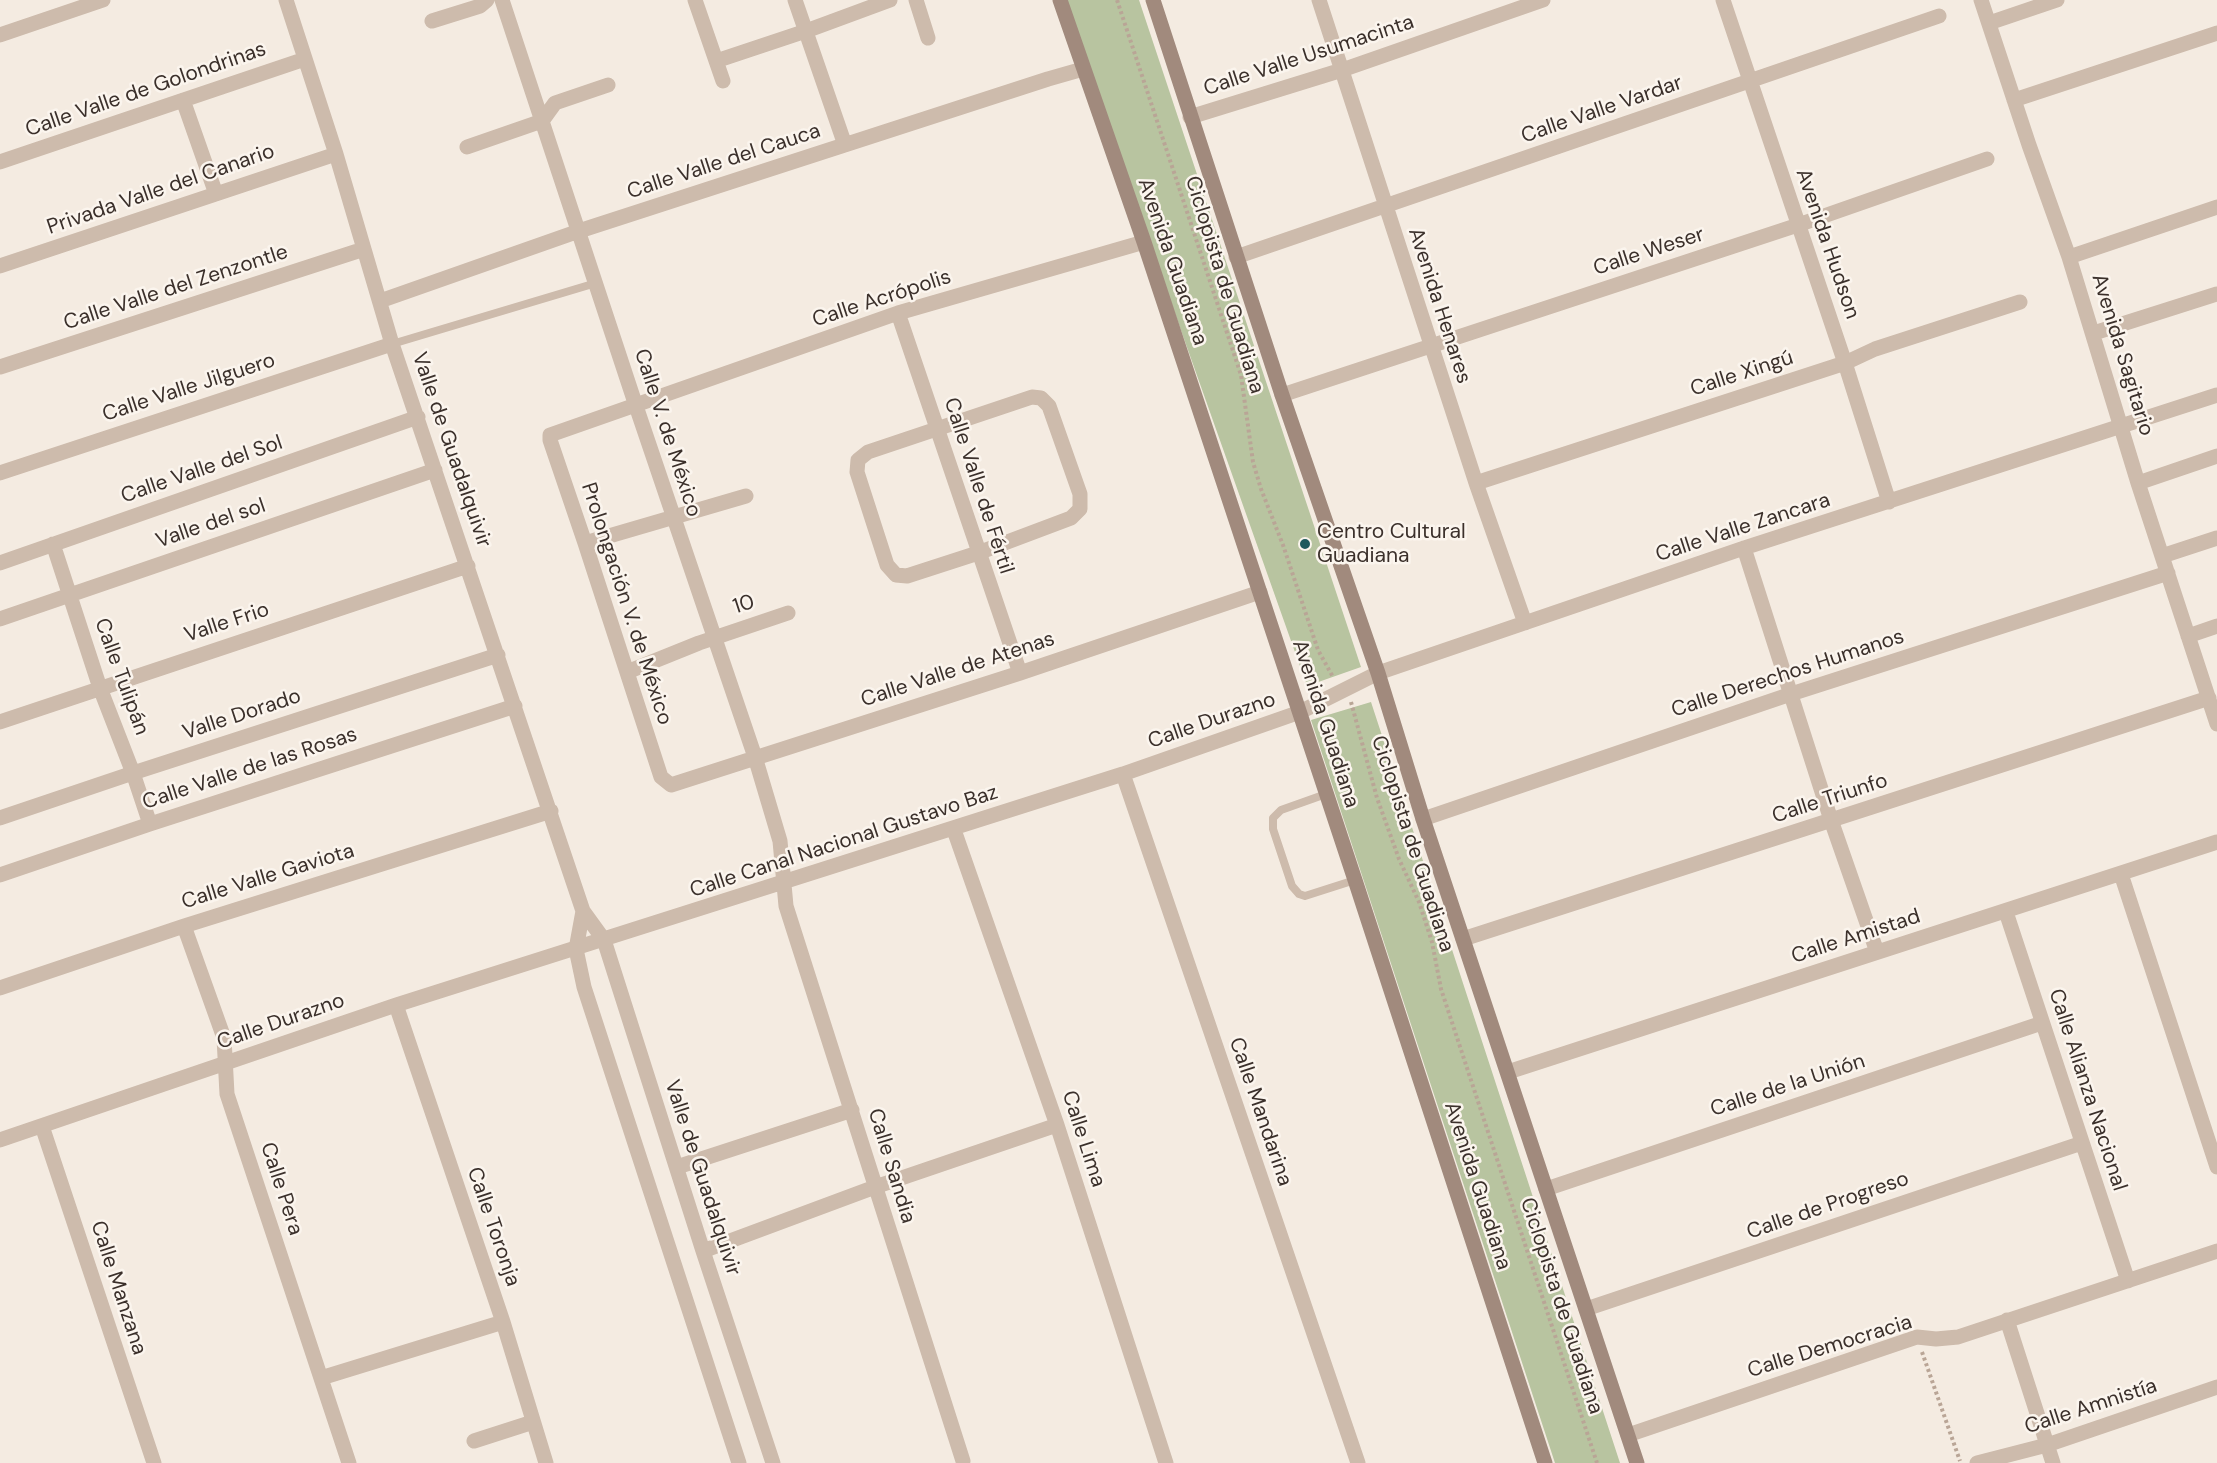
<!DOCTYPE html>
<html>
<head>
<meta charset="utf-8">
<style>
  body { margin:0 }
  canvas { display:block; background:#f4ebe1 }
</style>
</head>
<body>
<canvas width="2217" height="1463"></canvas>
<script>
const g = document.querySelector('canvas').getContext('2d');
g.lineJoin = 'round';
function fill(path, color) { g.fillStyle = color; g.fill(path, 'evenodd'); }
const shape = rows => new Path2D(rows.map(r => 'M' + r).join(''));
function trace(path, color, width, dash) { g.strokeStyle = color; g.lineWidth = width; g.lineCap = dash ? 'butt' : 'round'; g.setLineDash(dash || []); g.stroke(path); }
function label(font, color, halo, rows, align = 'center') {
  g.font = font + ' "DM Sans",sans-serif'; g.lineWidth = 5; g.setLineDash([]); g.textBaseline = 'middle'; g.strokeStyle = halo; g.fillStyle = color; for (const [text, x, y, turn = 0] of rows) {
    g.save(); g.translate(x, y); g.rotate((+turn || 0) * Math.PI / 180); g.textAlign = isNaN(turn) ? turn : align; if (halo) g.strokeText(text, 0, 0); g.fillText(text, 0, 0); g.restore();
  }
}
fill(shape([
  [1064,0,1139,0,1361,667,1307,686],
  [1371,702,1620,1463,1555,1463,1311,720]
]), '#b8c4a0');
trace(shape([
  [1117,0,1241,375,1253,462,1261,489,1283,545,1318,650,1333,677],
  [1351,702,1377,798,1399,859,1419,902,1432,942,1441,989,1597,1463],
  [1922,1352,1960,1461]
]), '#b9a596', 4, [3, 3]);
trace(shape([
  [392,344,596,283],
  [1326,794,1281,810,1273,818,1273,829,1292,886,1299,894,1305,896,1355,880]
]), '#cdbbac', 8);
trace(shape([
  [286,0,336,154,392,344,583,911,604,940,703,1251,773,1463],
  [502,0,636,406,755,757,780,841,786,906,963,1461],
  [695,0,723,81],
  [795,0,845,145],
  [916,0,928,38],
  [1319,0,1476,483,1525,623],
  [1723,0,1845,363,1889,502],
  [1981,0,2029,145,2069,257,2138,483,2217,724],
  [432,21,480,6,487,0],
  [1989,23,2057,0],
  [0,35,103,0],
  [716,61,806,31,890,0],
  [183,100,216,194],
  [2014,100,2217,33],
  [1190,117,1342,70,1543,0],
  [467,147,542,121,555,103,608,85],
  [0,162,305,59],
  [1144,242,898,313,550,435,550,440,585,543,661,777,671,785,1020,673,1260,592],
  [1236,257,1939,16],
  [2069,257,2217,207],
  [0,266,336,154],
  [380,301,579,231,1048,79,1083,69],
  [898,313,1020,673],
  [2094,333,2217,294],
  [0,367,364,249],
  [1282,395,1798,225,1987,159],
  [1032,397,1041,398,1049,406,1080,494,1080,509,1071,518,978,553,907,576,896,575,887,565,857,472,858,460,868,452,1032,397],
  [0,473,392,344],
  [1476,483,1845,363,1875,349,2020,302],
  [2138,483,2217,456],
  [585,543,746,496],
  [53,544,100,688,133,773,150,824],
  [1744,548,1831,820,1877,952],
  [2162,556,2217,538],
  [0,563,418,417],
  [0,619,435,470],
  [2188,636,2217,626],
  [627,672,699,643,788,613],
  [0,722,468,566],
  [1123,774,1358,1463],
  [0,818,133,773,498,655],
  [1423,819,1791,694,2168,573],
  [954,830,1057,1125,1166,1463],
  [2121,874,2217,1167],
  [0,875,150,824,515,706],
  [583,911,576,949,584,987,739,1463],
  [2006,912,2128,1281],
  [184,926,224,1038,227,1094,349,1463],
  [1463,939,2209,698],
  [0,988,184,926,551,811],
  [396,1005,503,1322,546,1463],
  [1508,1072,2217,842],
  [42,1126,154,1463],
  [0,1140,396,1005,1123,774,1300,712,1378,673,1744,548,2217,395],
  [677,1167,852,1110],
  [1546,1189,2042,1023],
  [703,1251,875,1187,1057,1125],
  [1586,1309,2082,1143],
  [2007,1320,2053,1463],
  [321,1378,503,1322],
  [1628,1435,1917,1337,1936,1339,1958,1337,2217,1251],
  [474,1441,533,1422],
  [1977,1463,2047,1445,2217,1387]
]), '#cdbbac', 15);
trace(shape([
  [1060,0,1144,242,1355,880,1545,1463],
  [1153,0,1282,395,1378,673,1423,819,1637,1463]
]), '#a18a7d', 15);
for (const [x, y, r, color] of [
  [1305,544,6,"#1f5a5e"]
]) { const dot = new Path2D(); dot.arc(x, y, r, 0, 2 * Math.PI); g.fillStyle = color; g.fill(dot); trace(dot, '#fbf5ee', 2); }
label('21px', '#3b302b', '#fbf5ee', [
  ["Calle Valle Usumacinta",1309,56,-18],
  ["Calle Valle de Golondrinas",146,90,-19],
  ["Calle Valle Vardar",1602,110,-19],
  ["Calle Valle del Cauca",724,162,-18],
  ["Privada Valle del Canario",161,190,-19],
  ["Avenida Hudson",1827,244,71],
  ["Calle Weser",1649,252,-18],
  ["Avenida Guadiana",1172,262,71],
  ["Ciclopista de Guadiana",1224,285,73],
  ["Calle Valle del Zenzontle",176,288,-18],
  ["Calle Acrópolis",882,299,-18],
  ["Avenida Henares",1439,306,72],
  ["Avenida Sagitario",2122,355,73],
  ["Calle Xingú",1742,374,-18],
  ["Calle Valle Jilguero",189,388,-18],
  ["Calle V. de México",667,433,72],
  ["Valle de Guadalquivir",451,450,71],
  ["Calle Valle del Sol",202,470,-19],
  ["Calle Valle de Fértil",978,486,72],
  ["Valle del sol",211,524,-19],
  ["Calle Valle Zancara",1743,528,-18],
  ["Prolongación V. de México",626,604,72],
  ["10",744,605,-18],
  ["Valle Frio",227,623,-18],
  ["Calle Valle de Atenas",958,670,-18],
  ["Calle Derechos Humanos",1788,674,-18],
  ["Calle Tulipán",121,677,70],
  ["Valle Dorado",242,715,-18],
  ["Calle Durazno",1212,721,-19],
  ["Avenida Guadiana",1325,724,72],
  ["Calle Valle de las Rosas",250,769,-18],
  ["Calle Triunfo",1830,799,-18],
  ["Calle Canal Nacional Gustavo Baz",844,842,-18],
  ["Ciclopista de Guadiana",1412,844,72],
  ["Calle Valle Gaviota",268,877,-17],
  ["Calle Amistad",1856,937,-18],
  ["Calle Durazno",281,1022,-19],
  ["Calle de la Unión",1788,1086,-18],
  ["Calle Alianza Nacional",2087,1090,72],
  ["Calle Mandarina",1260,1112,71],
  ["Calle Lima",1083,1139,72],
  ["Calle Sandia",891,1166,73],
  ["Valle de Guadalquivir",702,1178,72],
  ["Avenida Guadiana",1477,1186,72],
  ["Calle Pera",281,1189,72],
  ["Calle de Progreso",1828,1206,-19],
  ["Calle Toronja",493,1227,71],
  ["Calle Manzana",118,1288,72],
  ["Ciclopista de Guadiana",1561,1306,72],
  ["Calle Democracia",1830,1347,-17],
  ["Calle Amnistía",2091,1407,-18]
]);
label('21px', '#3b302b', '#fbf5ee', [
  ["Centro Cultural",1317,532],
  ["Guadiana",1317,556]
], 'left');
</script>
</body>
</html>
